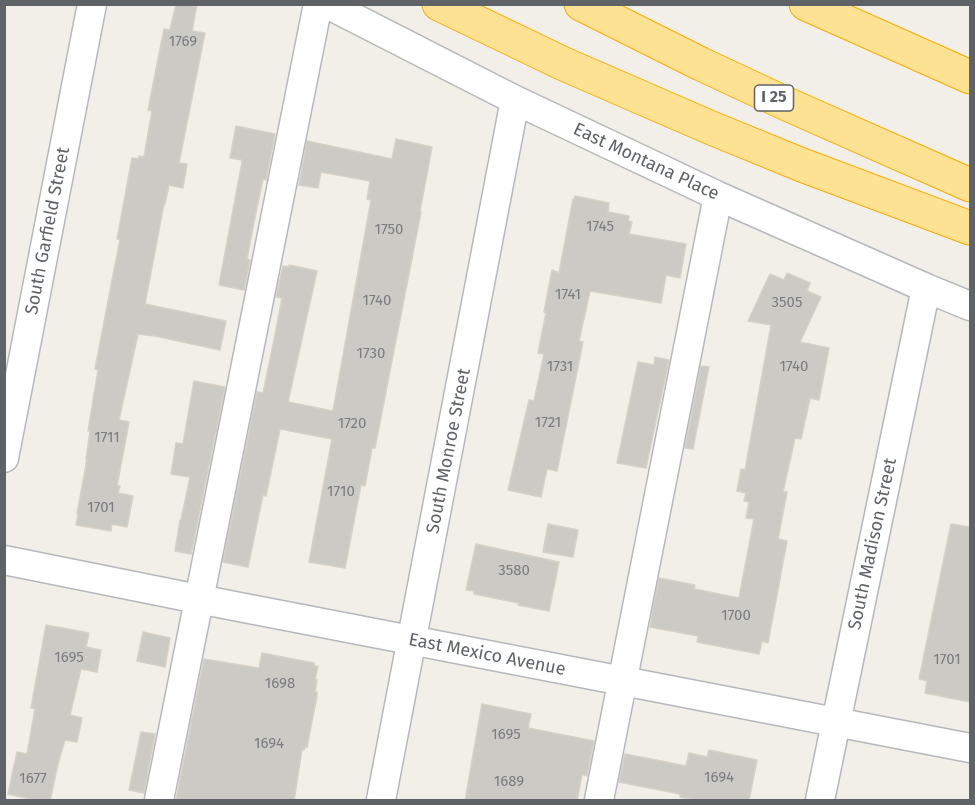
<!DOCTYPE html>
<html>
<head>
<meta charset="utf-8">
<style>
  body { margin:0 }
  #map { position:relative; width:975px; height:805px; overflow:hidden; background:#f1efe8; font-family:"Fira Sans",sans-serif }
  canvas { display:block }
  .frame { position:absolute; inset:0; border:6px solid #5f6368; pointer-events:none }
</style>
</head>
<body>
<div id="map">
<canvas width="975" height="805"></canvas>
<div class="frame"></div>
</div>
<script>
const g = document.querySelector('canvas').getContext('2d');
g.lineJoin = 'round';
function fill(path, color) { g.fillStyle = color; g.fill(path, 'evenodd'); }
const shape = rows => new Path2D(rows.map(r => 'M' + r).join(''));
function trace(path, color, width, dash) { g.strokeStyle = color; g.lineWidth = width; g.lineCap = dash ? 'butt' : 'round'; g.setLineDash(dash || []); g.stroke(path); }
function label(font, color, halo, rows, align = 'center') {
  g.font = font + ' "Fira Sans",sans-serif'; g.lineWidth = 4.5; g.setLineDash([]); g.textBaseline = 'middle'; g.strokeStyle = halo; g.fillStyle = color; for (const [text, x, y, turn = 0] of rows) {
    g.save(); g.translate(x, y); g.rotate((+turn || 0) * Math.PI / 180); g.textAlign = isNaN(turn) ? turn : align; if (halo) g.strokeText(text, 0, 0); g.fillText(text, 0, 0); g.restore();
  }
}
const building = shape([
  [176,4,197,4,192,31,205,33,179,163,187,164,183,188,169,185,165,204,164,204,145,304,226,321,220,350,155,336,138,334,119,420,129,422,117,486,120,486,118,493,133,496,127,527,112,524,111,531,76,525,78,514,77,514,87,459,86,459,90,431,88,431,98,370,95,369,120,239,117,239,132,158,139,159,139,156,144,157,152,111,148,110,164,29,170,30,176,4],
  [236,126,275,134,266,180,263,179,255,217,247,259,250,260,244,290,219,285,242,162,242,160,230,158,236,126],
  [396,139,432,147,420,211,421,212,375,448,372,448,365,486,361,485,345,568,309,562,332,439,280,429,266,496,263,495,248,567,223,562,257,392,263,393,274,340,282,298,276,297,283,266,289,267,289,265,317,271,288,402,333,411,371,200,367,199,370,181,321,172,318,188,299,185,307,141,392,159,396,139],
  [575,196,609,203,608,212,629,216,628,221,632,222,629,234,686,244,680,278,666,275,661,303,590,291,579,341,583,342,557,471,547,469,541,497,508,490,529,400,534,401,544,354,538,353,546,313,544,312,552,270,559,273,573,199,574,200,575,196],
  [787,273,810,283,807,291,821,297,800,342,829,348,819,400,810,398,801,439,795,438,783,492,787,492,778,539,787,541,768,643,762,641,759,654,697,642,698,636,650,627,659,578,695,585,694,589,739,598,754,519,746,518,749,502,744,501,746,493,737,491,741,469,745,470,771,325,748,321,770,274,784,280,787,273],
  [655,357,669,360,646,468,617,463,638,362,654,365,655,357],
  [701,366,709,367,693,449,685,448,701,366],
  [194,381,225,387,191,554,175,551,180,520,181,520,190,477,171,474,176,443,183,444,194,381],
  [548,524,578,530,573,557,543,552,548,524],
  [951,524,970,527,970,702,925,693,927,681,919,679,951,524],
  [476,544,559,562,549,611,518,605,519,603,474,594,474,591,466,590,476,544],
  [46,625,89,633,86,647,101,650,97,672,81,669,70,715,82,718,77,742,65,740,58,764,50,801,39,801,8,794,17,752,27,754,35,709,31,708,46,625],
  [143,632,170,638,165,667,137,661,143,632],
  [262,653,314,663,314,666,318,666,315,680,317,680,315,692,317,692,317,696,307,747,305,747,304,750,302,749,294,801,176,800,204,659,259,668,262,653],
  [482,704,531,714,528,728,594,741,587,776,582,774,577,801,465,801,482,704],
  [141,732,155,734,144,793,129,790,141,732],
  [709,750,757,760,749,801,700,801,680,797,680,794,619,782,625,754,686,766,689,753,707,757,709,750]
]);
fill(building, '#cccac5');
trace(building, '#d6d1c6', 1.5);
const minor = shape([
  [327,4,515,100,718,196,926,288,970,306],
  [4,458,92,4],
  [4,560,198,599,970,748],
  [159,800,318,4],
  [381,800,515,100],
  [599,800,718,196],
  [820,800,926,288]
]);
const highway = shape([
  [439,4,564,64,709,127,802,165,970,228],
  [581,4,701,64,789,105,970,185],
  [806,4,970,77]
]);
trace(minor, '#b5b8bc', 31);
trace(highway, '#f9ab00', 35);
trace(minor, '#fff', 28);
trace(highway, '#fde293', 33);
label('15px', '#7a7d7f', null, [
  ["1769",183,42],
  ["1745",600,227],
  ["1750",389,230],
  ["1741",568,295],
  ["1740",377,301],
  ["3505",787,303],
  ["1730",371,354],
  ["1731",560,367],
  ["1740",794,367],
  ["1721",548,423],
  ["1720",352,424],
  ["1711",107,438],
  ["1710",341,492],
  ["1701",101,508],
  ["3580",514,571],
  ["1700",736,616],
  ["1695",69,658],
  ["1701",947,660],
  ["1698",280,684],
  ["1695",506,735],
  ["1694",269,744],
  ["1694",719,778],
  ["1677",33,779],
  ["1689",509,782]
]);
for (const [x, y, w] of [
  [774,98,39]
]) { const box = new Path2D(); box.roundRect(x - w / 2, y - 13, w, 26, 4.5); g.fillStyle = '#fff'; g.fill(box); trace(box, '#5f6368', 1.5); }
label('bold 16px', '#5f6368', null, [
  ["I 25",774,98]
]);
label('18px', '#5f6368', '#fff', [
  ["East Montana Place",646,162,25],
  ["South Garfield Street",48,231,-79],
  ["South Monroe Street",449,451,-79],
  ["South Madison Street",873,544,-78],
  ["East Mexico Avenue",487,655,11]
]);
</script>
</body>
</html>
